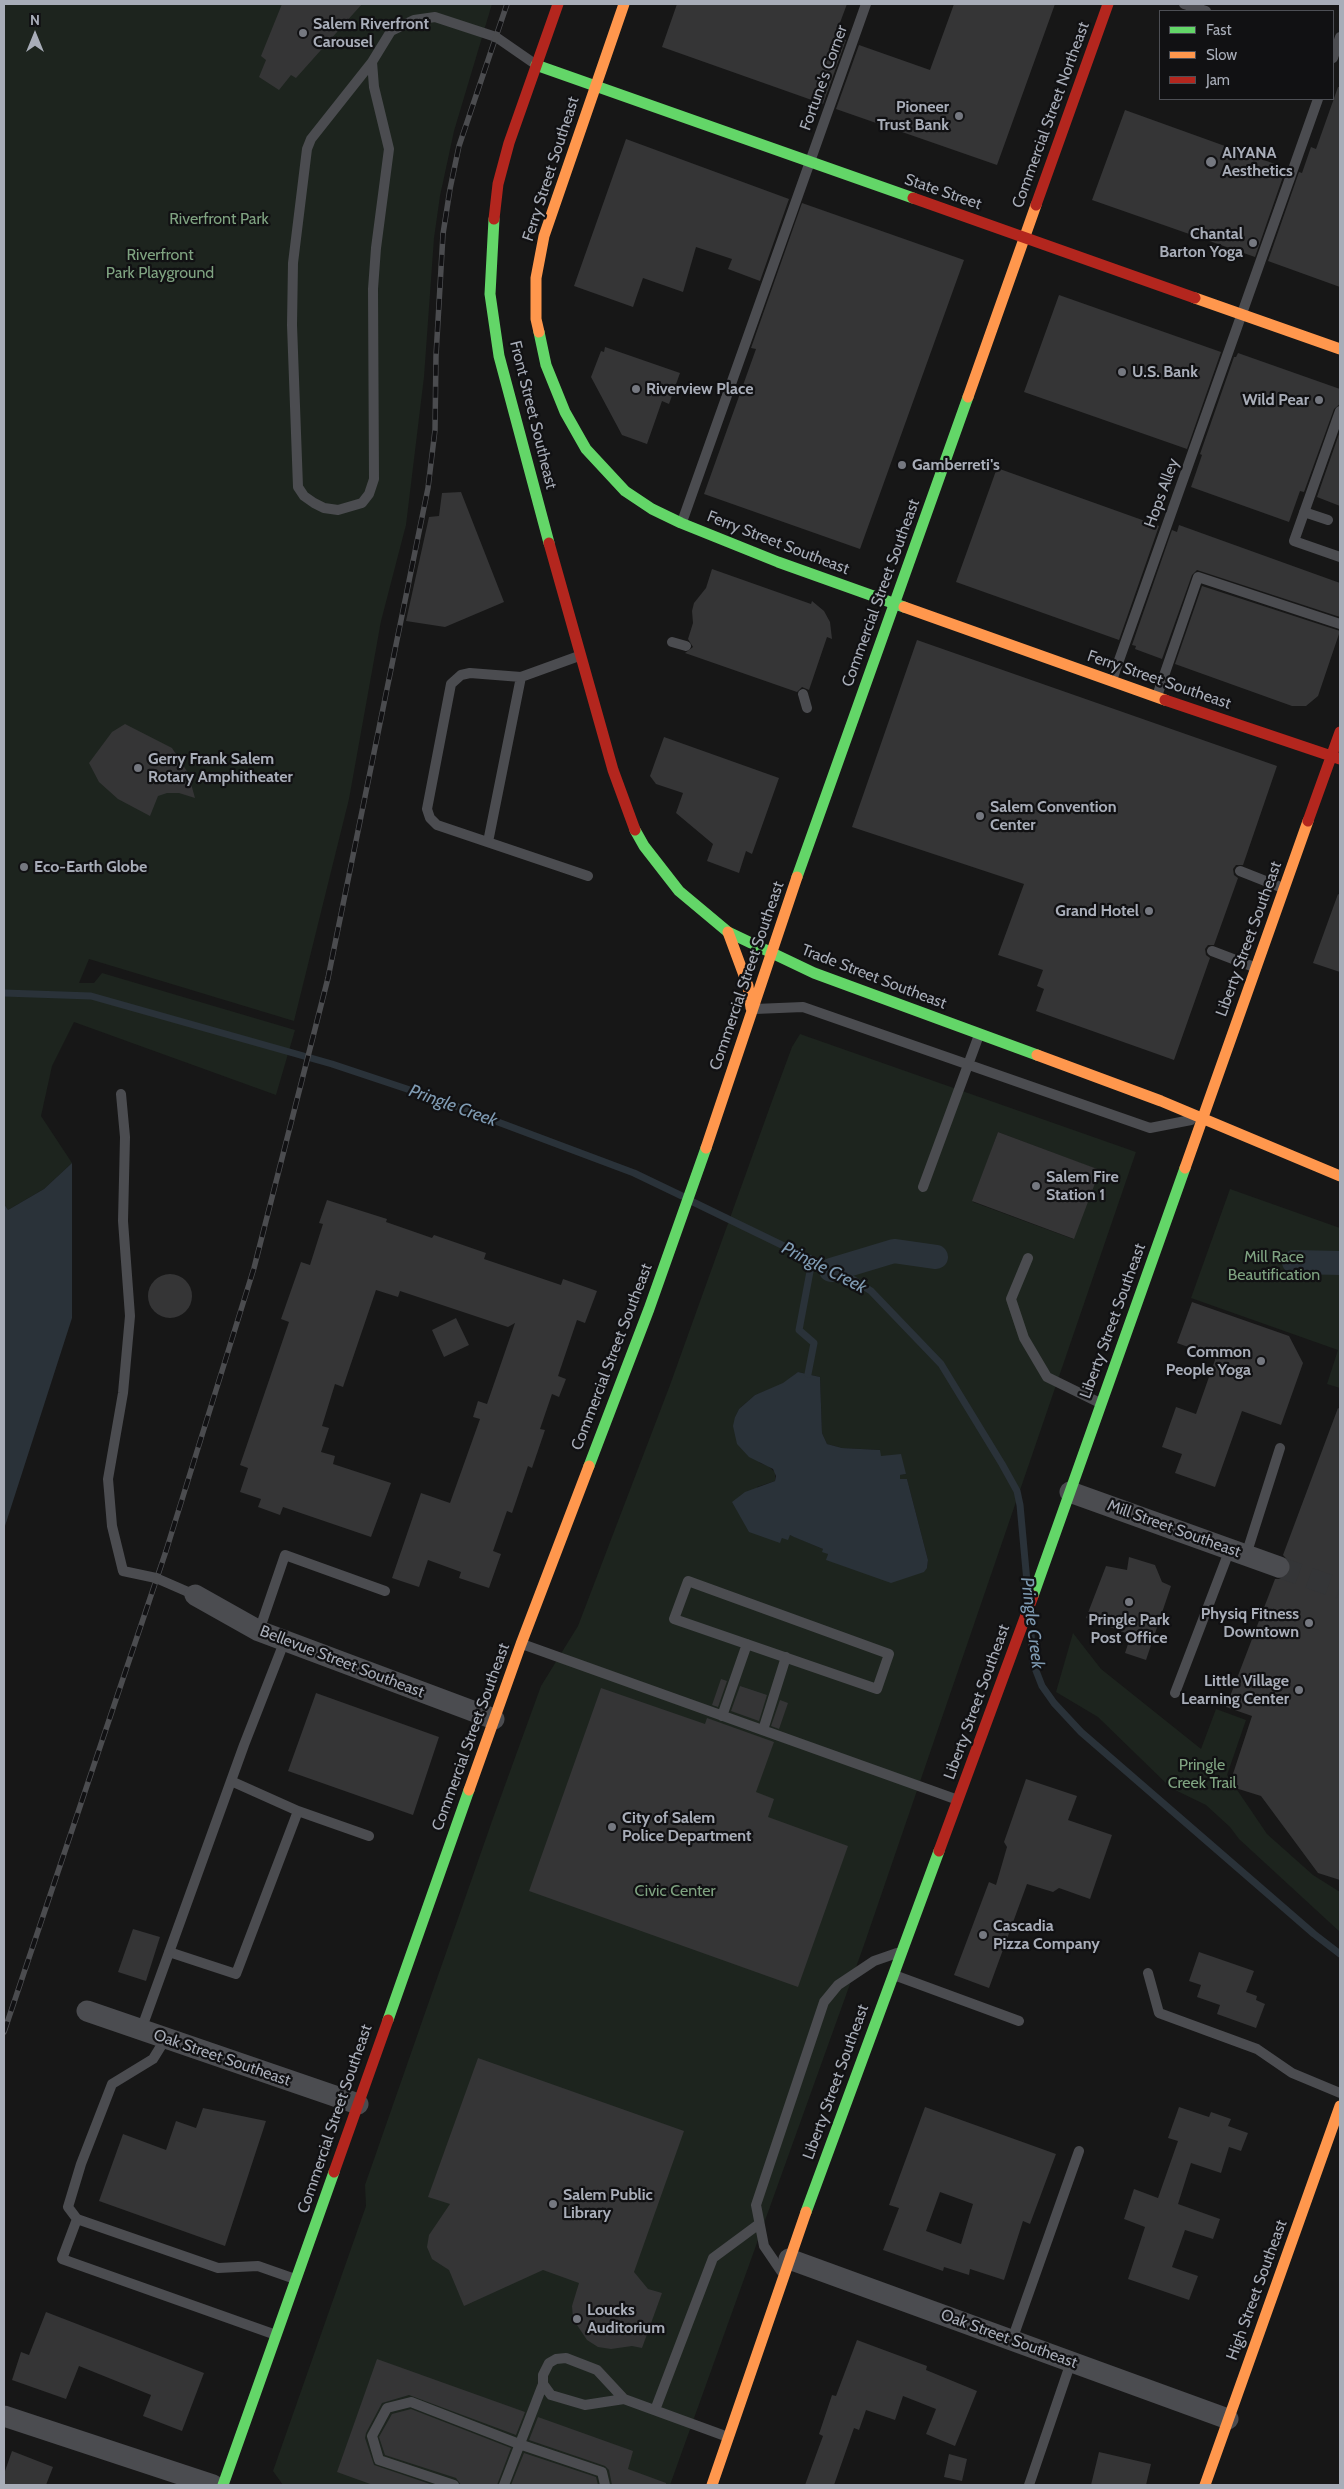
<!DOCTYPE html>
<html>
<head>
<meta charset="utf-8">
<style>
  body { margin:0 }
  #map { position:relative; width:1344px; height:2489px; overflow:hidden; background:#171717; font-family:Cabin,sans-serif }
  canvas { display:block }
  .frame { position:absolute; inset:0; border:5px solid #a8adb8; pointer-events:none }
  .legend { position:absolute; left:1159px; top:10px; width:175px; height:90px; box-sizing:border-box; background:#111113; border:1px solid #4d4f55; margin:0; padding:6px 9px; list-style:none; font-size:15px; color:#a8adb8 }
  .legend li { display:flex; align-items:center; gap:10px; height:25px }
  .legend b { width:25px; border:1px solid #4d4f55 }
  .north { position:absolute; left:10px; top:10px; width:50px; height:50px; -webkit-text-stroke:4px #111113; paint-order:stroke; rotate:0deg; font-size:14px; font-weight:700; line-height:20px; text-align:center; color:#a8adb8 }
  .north::after { content:''; display:block; margin:auto; width:18px; height:22px; background:#a8adb8; clip-path:polygon(50% 0,100% 100%,50% 72%,0 100%) }
</style>
</head>
<body>
<div id="map">
<canvas width="1344" height="2489"></canvas>
<div class="frame"></div>
<ul class="legend">
<li><b style="height:6px;background:#63d668"></b>Fast</li>
<li><b style="height:6px;background:#ff974d"></b>Slow</li>
<li><b style="height:6px;background:#b3261e"></b>Jam</li>
</ul>
<div class="north">N</div>
</div>
<script>
const g = document.querySelector('canvas').getContext('2d');
g.lineJoin = 'round';
function fill(path, color) { g.fillStyle = color; g.fill(path, 'evenodd'); }
const shape = rows => new Path2D(rows.map(r => 'M' + r).join(''));
function trace(path, color, width, dash) { g.strokeStyle = color; g.lineWidth = width; g.lineCap = dash ? 'butt' : 'round'; g.setLineDash(dash || []); g.stroke(path); }
function label(font, color, halo, rows, align = 'center') {
  g.font = font + ' Cabin,sans-serif'; g.lineWidth = 4.5; g.setLineDash([]); g.textBaseline = 'middle'; g.strokeStyle = halo; g.fillStyle = color; for (const [text, x, y, turn = 0] of rows) {
    g.save(); g.translate(x, y); g.rotate((+turn || 0) * Math.PI / 180); g.textAlign = isNaN(turn) ? turn : align; if (halo) g.strokeText(text, 0, 0); g.fillText(text, 0, 0); g.restore();
  }
}
fill(shape([
  [4,4,492,4,454,131,440,196,434,238,424,377,406,525,381,621,349,799,294,1021,89,959,79,983,94,983,102,973,295,1030,276,1095,74,1022,52,1066,41,1116,72,1163,44,1189,8,1210,4,1204],
  [800,1034,1136,1152,864,1945,670,2485,283,2485,273,2471,366,2206,365,2185,492,1821,541,1686,578,1626,670,1385,772,1101,792,1047],
  [998,1132,1099,1170,1073,1239,973,1202],
  [798,1372,820,1377,822,1433,827,1444,842,1448,880,1450,880,1456,906,1474,900,1475,900,1479,907,1479,928,1560,927,1568,827,1560,828,1554,823,1549,795,1537,790,1535,782,1538,780,1542,757,1487,775,1481,775,1472,768,1466,760,1463,735,1417,739,1409,755,1395,783,1384],
  [1230,1189,1340,1228,1340,1388,1327,1384,1338,1350,1191,1298],
  [1073,1633,1101,1669,1201,1749,1216,1709,1246,1720,1227,1775,1267,1834,1313,1875,1340,1892,1340,1932,1239,1839,1230,1827,1206,1805,1171,1788,1098,1717,1056,1692]
]), '#1d241e');
fill(shape([
  [72,1163,72,1318,4,1529,4,1204,8,1210,44,1189],
  [798,1372,820,1377,822,1433,827,1444,842,1448,880,1450,881,1456,901,1454,906,1474,900,1475,900,1479,907,1479,928,1560,927,1568,924,1572,891,1583,826,1560,828,1554,822,1552,823,1549,794,1537,790,1535,788,1540,782,1538,780,1543,749,1532,732,1502,745,1492,775,1481,776,1476,773,1469,749,1457,737,1444,733,1426,735,1417,739,1409,755,1395,783,1383]
]), '#2a3239');
trace(shape([
  [4,993,91,996,332,1064,434,1098,634,1173,682,1196],
  [691,1201,854,1280,871,1291,941,1364,1002,1464,1017,1491,1020,1505,1027,1582],
  [808,1374,814,1343,799,1330,812,1261],
  [1031,1633,1033,1663,1042,1686,1054,1703,1081,1732,1314,1934,1340,1954]
]), '#2a3239', 7);
trace(shape([
  [1294,1262,1340,1263],
  [831,1270,894,1251,936,1257]
]), '#2a3239', 24);
fill(shape([
  [282,4,362,4,296,78,291,75,279,90,259,77,266,60,261,56],
  [677,4,847,4,835,36,846,40,823,104,662,47],
  [954,4,1055,4,997,165,836,109,859,45,930,70],
  [1338,87,1340,87,1340,287,1268,261,1299,172,1302,173,1311,147,1316,149],
  [1125,110,1286,168,1255,257,1092,200],
  [626,139,789,199,760,281,728,269,732,259,696,247,683,292,643,278,633,307,574,286],
  [802,203,964,260,860,549,704,494,756,349,751,348],
  [1059,295,1221,352,1187,449,1024,392],
  [605,347,680,373,669,404,662,401,647,444,622,435,591,377,601,351,604,352],
  [1238,353,1340,389,1340,404,1334,409,1304,492,1300,491,1289,522,1191,487,1202,455,1200,454,1234,357,1236,357],
  [1340,431,1340,506,1317,497],
  [997,468,1159,526,1119,640,956,582],
  [461,492,504,602,445,627,406,621,429,517,439,516,442,493],
  [1179,525,1340,583,1340,617,1197,570,1192,575,1162,659,1135,649,1136,646,1132,645,1172,530,1177,532],
  [712,569,811,604,812,601,824,611,830,622,832,639,827,637,809,690,802,687,797,692,685,653,693,647,688,639,693,623,692,611,694,603,706,588],
  [1202,586,1340,631,1318,696,1306,706,1292,706,1175,664],
  [917,640,1277,766,1243,865,1236,865,1233,869,1234,875,1238,878,1214,945,1208,945,1205,949,1206,955,1210,958,1174,1060,1036,1011,1044,989,1037,986,1043,970,998,955,1024,884,852,827],
  [125,724,172,748,188,773,195,798,179,793,167,793,158,796,150,816,118,799,99,782,89,763,112,732],
  [664,737,779,778,752,854,746,851,739,873,707,861,713,844,676,813,683,793,656,784,650,776],
  [1338,894,1340,895,1340,972,1313,963],
  [998,1132,1100,1170,1074,1239,972,1201],
  [327,1200,387,1219,386,1222,432,1238,434,1235,486,1253,484,1259,561,1285,563,1279,597,1291,585,1323,577,1320,558,1376,566,1379,559,1397,552,1394,540,1429,545,1430,532,1468,528,1466,512,1513,507,1511,493,1551,501,1554,489,1588,459,1578,461,1572,428,1560,419,1587,392,1578,421,1493,450,1503,480,1419,473,1417,478,1401,487,1404,515,1323,508,1327,400,1291,398,1297,376,1290,343,1387,335,1384,322,1426,329,1428,321,1452,335,1456,333,1464,391,1483,371,1537,283,1507,280,1515,258,1507,261,1499,240,1492,248,1468,240,1465,289,1322,281,1319,301,1262,310,1265,323,1224,319,1223],
  '148 1296a22 22 0 1 1 44 0a22 22 0 1 1-44 0Z',
  [1192,1302,1289,1336,1303,1363,1281,1425,1242,1411,1215,1487,1175,1473,1182,1454,1162,1447,1176,1407,1196,1414,1216,1357,1177,1343],
  [456,1318,469,1345,444,1357,432,1330],
  [1338,1408,1340,1409,1340,1880,1318,1873,1261,1796,1229,1786,1252,1716,1226,1707,1275,1579,1282,1579,1291,1572,1291,1564,1283,1555],
  [1129,1557,1155,1565,1162,1582,1171,1586,1146,1660,1125,1653,1131,1635,1086,1618,1106,1566,1127,1570],
  [721,1679,727,1681,718,1707,712,1705],
  [740,1686,767,1695,759,1721,731,1711],
  [601,1688,705,1724,707,1718,774,1742,756,1792,774,1799,768,1817,848,1846,798,1987,529,1891],
  [316,1693,439,1737,413,1815,288,1771],
  [780,1700,788,1703,779,1729,771,1726],
  [1026,1779,1077,1796,1068,1820,1112,1835,1090,1899,1059,1888,1053,1892,1027,1884,989,1988,954,1975,989,1882,996,1885,1007,1847,1004,1842],
  [133,1929,160,1937,146,1981,118,1972],
  [1199,1952,1254,1971,1246,1992,1257,1996,1256,2000,1265,2004,1256,2028,1217,2014,1220,2005,1197,1997,1201,1985,1189,1981],
  [478,2058,684,2131,634,2272,648,2289,662,2293,642,2348,632,2346,611,2349,598,2347,587,2340,573,2319,572,2306,579,2283,543,2270,464,2306,449,2270,432,2259,427,2247,429,2235,450,2204,428,2197],
  [925,2107,1056,2154,1030,2224,1023,2221,1004,2280,970,2269,969,2275,944,2267,943,2271,883,2250,899,2208,889,2205],
  [940,2192,973,2204,961,2244,926,2231],
  [1179,2107,1209,2117,1211,2112,1231,2119,1228,2126,1248,2133,1241,2151,1229,2147,1221,2173,1191,2163,1178,2204,1220,2219,1213,2239,1185,2230,1172,2267,1198,2276,1189,2300,1128,2279,1145,2227,1124,2219,1134,2189,1158,2198,1178,2141,1168,2138],
  [203,2108,266,2121,225,2246,99,2201,123,2134,166,2150,176,2121,196,2128],
  [46,2312,204,2373,182,2431,143,2416,151,2395,79,2366,66,2399,12,2380,21,2352,29,2355],
  [857,2340,927,2366,926,2370,977,2391,955,2446,926,2434,936,2409,903,2396,895,2420,866,2410,859,2430,854,2428,834,2485,805,2485,823,2436,819,2434,832,2395,836,2396],
  [377,2359,525,2412,516,2435,409,2395,382,2403,366,2433,365,2438,374,2465,433,2485,373,2485,337,2472],
  [411,2409,511,2448,497,2485,461,2485,456,2478,385,2455,379,2437,392,2414],
  [538,2417,633,2451,628,2469,666,2483,666,2485,612,2485,609,2470,605,2466,529,2440],
  [12,2451,53,2467,46,2485,4,2485,4,2474],
  [1099,2452,1151,2464,1146,2485,1091,2485],
  [524,2453,596,2477,598,2485,511,2485],
  [949,2454,967,2459,962,2481,944,2477]
]), '#353536');
trace(shape([
  [1279,1567,1340,1589]
]), '#343537', 21, [21, 11]);
trace(shape([
  [1184,4,1206,11],
  [1333,58,1340,37],
  [372,62,374,87,389,149,376,248,373,289,374,479,369,494,362,503,338,510,324,508,314,503,304,496,298,487,292,325,293,263,307,149,311,139,372,62,391,31,414,20,435,17,496,37,535,64],
  [1340,411,1294,541,1340,557],
  [1304,512,1328,520],
  [682,522,866,4],
  [672,642,686,646],
  [579,656,521,677,470,673,461,675,451,684,427,809,430,818,437,825,588,876],
  [1112,680,1318,99],
  [803,694,807,708],
  [1157,696,1198,577,1340,624],
  [488,842,521,677],
  [1240,871,1283,888],
  [1212,951,1254,967],
  [755,1009,803,1007,1150,1128,1191,1120],
  [121,1094,125,1137,123,1221,130,1316,123,1393,108,1479,112,1526,123,1571,156,1578,195,1595],
  [923,1187,979,1035],
  [1028,1258,1011,1299,1024,1338,1047,1377,1100,1403],
  [1246,1555,1280,1448],
  [688,1581,889,1654,877,1689,674,1619,688,1581],
  [259,1631,285,1555,385,1591],
  [522,1644,958,1800],
  [1175,1693,1230,1549],
  [722,1716,747,1644],
  [763,1730,786,1657],
  [298,1811,369,1836],
  [169,1952,236,1974,298,1811,231,1781],
  [1148,1973,1159,2013,1257,2049,1292,2073,1340,2093],
  [894,1975,1019,2021],
  [141,2030,244,1745,285,1640],
  [166,2038,153,2059,112,2084,81,2164,68,2207,77,2219,218,2268,258,2266,295,2279],
  [77,2219,62,2259,276,2335],
  [781,2271,764,2246,756,2205,824,2002,838,1985,874,1961,897,1953],
  [1012,2340,1079,2151],
  [624,2399,585,2405,551,2395,543,2384,543,2375,549,2363,556,2359,566,2358,597,2370,624,2399,728,2437],
  [655,2410,713,2258,759,2224],
  [454,2485,379,2460,372,2436,387,2408,411,2402,519,2444,602,2472,605,2485],
  [504,2485,543,2384],
  [1029,2485,1071,2362]
]), '#4b4c50', 10);
trace(shape([
  [1070,1492,1279,1567],
  [195,1595,259,1631,494,1719],
  [87,2011,358,2104],
  [789,2259,1228,2419],
  [4,2416,213,2485]
]), '#4b4c50', 21);
trace(shape([
  [536,65,913,198],
  [494,219,490,294,499,356,549,543],
  [539,332,546,365,565,412,586,449,625,491,652,509,681,523,778,562,904,607],
  [635,830,644,846,679,891,728,932,814,973,1037,1055],
  [797,877,968,397],
  [589,1466,649,1309,706,1148],
  [1033,1596,1185,1168],
  [388,2020,469,1790],
  [806,2212,939,1851],
  [223,2485,334,2172]
]), '#63d668', 11);
trace(shape([
  [1195,298,1340,349],
  [539,332,536,319,536,278,544,236,624,4],
  [968,397,1036,205],
  [904,607,1165,700],
  [728,932,748,986,751,1008],
  [1037,1055,1161,1101,1340,1176],
  [706,1148,797,877],
  [1185,1168,1308,821],
  [469,1790,521,1644,589,1466],
  [712,2485,806,2212],
  [1205,2485,1340,2106]
]), '#ff974d', 11);
trace(shape([
  [913,198,1195,298],
  [1036,205,1108,4],
  [494,219,498,184,509,143,558,4],
  [549,543,613,770,635,830],
  [1165,700,1340,759],
  [1308,821,1340,732],
  [939,1851,1033,1596],
  [334,2172,388,2020]
]), '#b3261e', 11);
const rail = shape([
  [4,2032,166,1551,254,1268,328,978,428,488,435,430,436,356,443,234,450,189,459,146,507,4]
]);
trace(rail, '#4b4c4f', 5.5);
trace(rail, '#111113', 4, [11]);
for (const [x, y, r, color] of [
  [303,33,5,"#757880"],
  [959,116,5,"#757880"],
  [1211,162,6,"#757880"],
  [1253,243,5,"#757880"],
  [1122,372,5,"#757880"],
  [636,389,5,"#757880"],
  [1319,400,5,"#757880"],
  [902,465,5,"#757880"],
  [138,768,5,"#757880"],
  [980,816,5,"#757880"],
  [24,867,5,"#757880"],
  [1149,911,5,"#757880"],
  [1036,1186,5,"#757880"],
  [1261,1361,5,"#757880"],
  [1129,1602,5,"#757880"],
  [1309,1623,5,"#757880"],
  [1299,1690,5,"#757880"],
  [612,1827,5,"#757880"],
  [983,1935,5,"#757880"],
  [553,2204,5,"#757880"],
  [577,2319,5,"#757880"]
]) { const dot = new Path2D(); dot.arc(x, y, r, 0, 2 * Math.PI); g.fillStyle = color; g.fill(dot); trace(dot, '#111113', 2); }
label('bold 16px', '#a8adb8', '#111113', [
  ["Salem Riverfront",313,24],
  ["Carousel",313,42],
  ["Pioneer",949,107,"right"],
  ["Trust Bank",949,125,"right"],
  ["AIYANA",1222,153],
  ["Aesthetics",1222,171],
  ["Chantal",1243,234,"right"],
  ["Barton Yoga",1243,252,"right"],
  ["U.S. Bank",1132,372],
  ["Riverview Place",646,389],
  ["Wild Pear",1309,400,"right"],
  ["Gamberreti's",912,465],
  ["Gerry Frank Salem",148,759],
  ["Rotary Amphitheater",148,777],
  ["Salem Convention",990,807],
  ["Center",990,825],
  ["Eco-Earth Globe",34,867],
  ["Grand Hotel",1139,911,"right"],
  ["Salem Fire",1046,1177],
  ["Station 1",1046,1195],
  ["Common",1251,1352,"right"],
  ["People Yoga",1251,1370,"right"],
  ["Physiq Fitness",1299,1614,"right"],
  ["Downtown",1299,1632,"right"],
  ["Pringle Park",1129,1620,"center"],
  ["Post Office",1129,1638,"center"],
  ["Little Village",1289,1681,"right"],
  ["Learning Center",1289,1699,"right"],
  ["City of Salem",622,1818],
  ["Police Department",622,1836],
  ["Cascadia",993,1926],
  ["Pizza Company",993,1944],
  ["Salem Public",563,2195],
  ["Library",563,2213],
  ["Loucks",587,2310],
  ["Auditorium",587,2328]
], 'left');
label('16px', '#a8adb8', '#111113', [
  ["Fortune's Corner",824,78,-70],
  ["Commercial Street Northeast",1051,115,-70],
  ["Ferry Street Southeast",551,169,-72],
  ["State Street",943,192,19],
  ["Front Street Southeast",533,415,76],
  ["Hops Alley",1162,493,-70],
  ["Ferry Street Southeast",778,543,21],
  ["Commercial Street Southeast",881,593,-70],
  ["Ferry Street Southeast",1159,680,19],
  ["Liberty Street Southeast",1249,939,-70],
  ["Commercial Street Southeast",747,976,-71],
  ["Trade Street Southeast",874,977,21],
  ["Liberty Street Southeast",1113,1321,-70],
  ["Commercial Street Southeast",612,1357,-69],
  ["Mill Street Southeast",1174,1529,20],
  ["Bellevue Street Southeast",342,1662,21],
  ["Liberty Street Southeast",977,1702,-70],
  ["Commercial Street Southeast",471,1737,-70],
  ["Oak Street Southeast",222,2058,19],
  ["Liberty Street Southeast",836,2082,-70],
  ["Commercial Street Southeast",335,2119,-71],
  ["High Street Southeast",1257,2290,-70],
  ["Oak Street Southeast",1009,2339,20]
]);
label('16px', '#7fa381', '#111113', [
  ["Riverfront Park",219,219],
  ["Riverfront",160,255],
  ["Park Playground",160,273],
  ["Mill Race",1274,1257],
  ["Beautification",1274,1275],
  ["Pringle",1202,1765],
  ["Creek Trail",1202,1783],
  ["Civic Center",675,1891]
]);
label('italic 18px', '#7f9bb3', '#111113', [
  ["Pringle Creek",453,1106,20],
  ["Pringle Creek",824,1268,27],
  ["Pringle Creek",1032,1623,83]
]);
</script>
</body>
</html>
